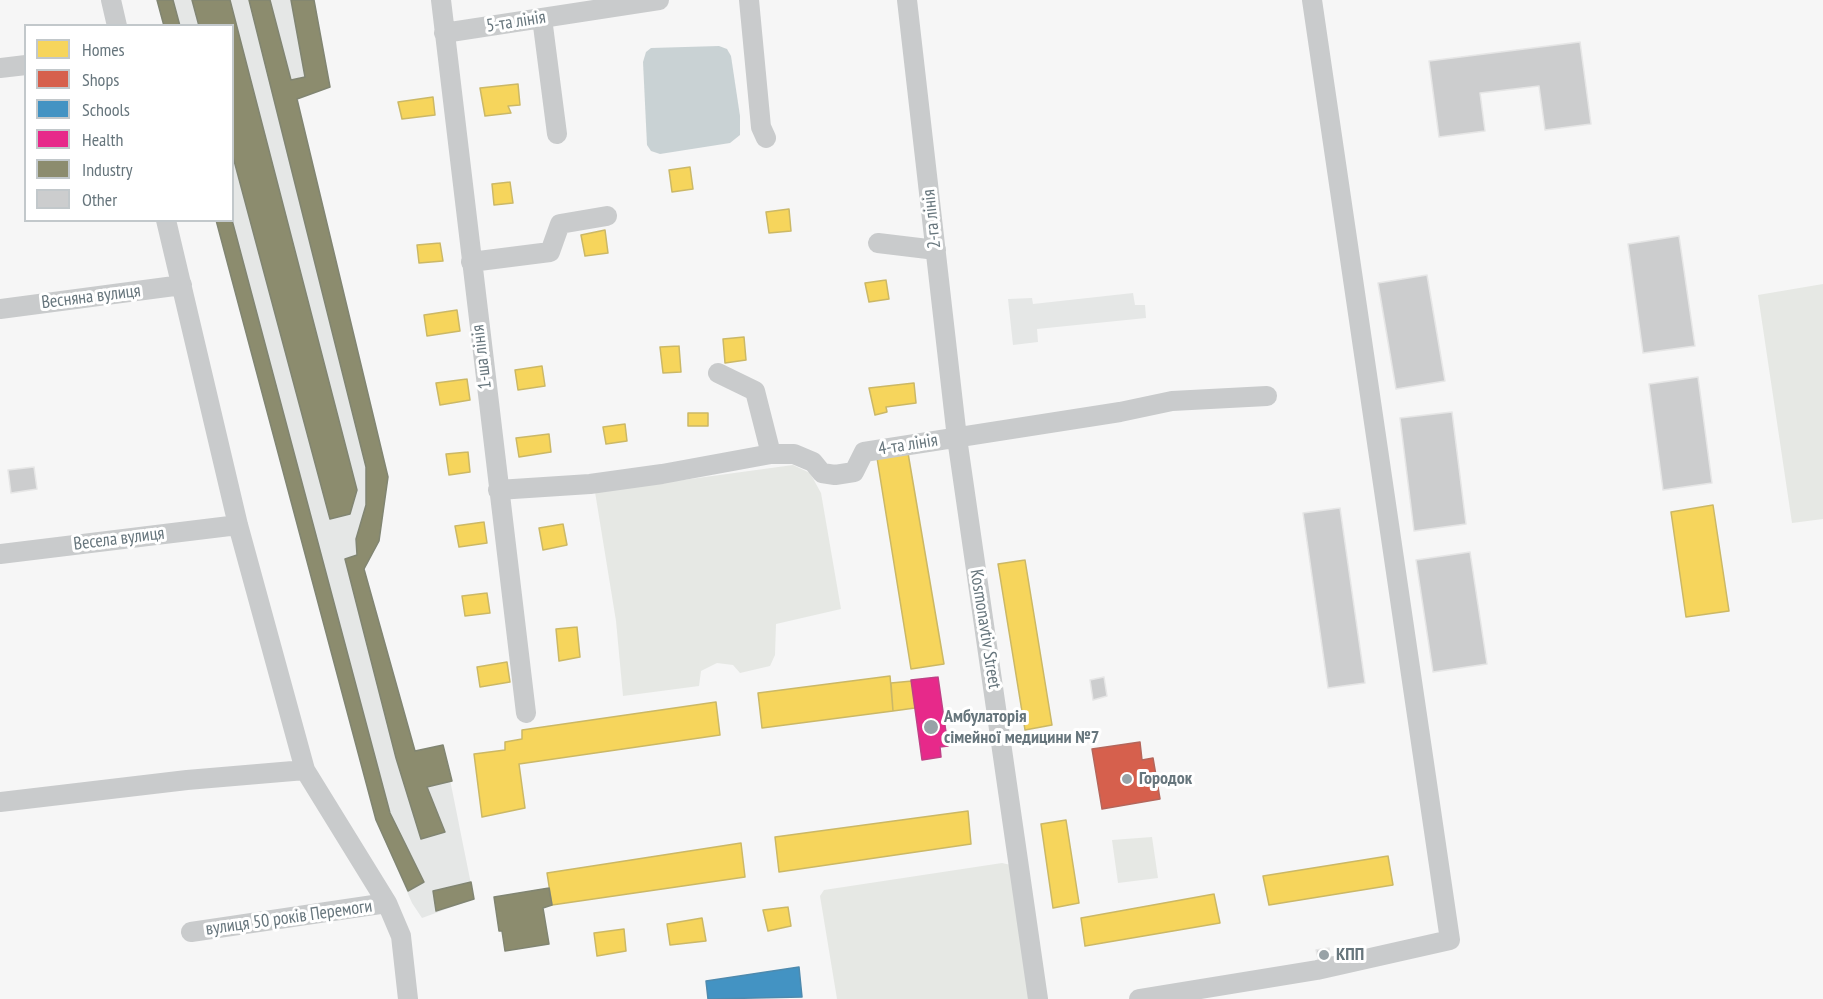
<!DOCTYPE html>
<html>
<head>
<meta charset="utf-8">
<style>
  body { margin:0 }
  #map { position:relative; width:1823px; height:999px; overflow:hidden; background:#f6f6f6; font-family:"PT Sans Narrow",sans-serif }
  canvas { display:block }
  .legend { position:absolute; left:24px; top:24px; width:210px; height:198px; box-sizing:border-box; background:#fff; border:2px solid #c2c8cb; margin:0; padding:8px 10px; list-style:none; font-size:18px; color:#66757c }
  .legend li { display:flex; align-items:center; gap:12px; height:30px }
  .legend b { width:30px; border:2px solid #c2c8cb }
</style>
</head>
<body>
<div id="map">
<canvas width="1823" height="999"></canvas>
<ul class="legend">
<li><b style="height:16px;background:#f6d55c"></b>Homes</li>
<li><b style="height:16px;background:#d6604d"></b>Shops</li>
<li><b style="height:16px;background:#4393c3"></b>Schools</li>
<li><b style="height:16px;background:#e7298a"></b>Health</li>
<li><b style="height:16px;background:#8c8c6e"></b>Industry</li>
<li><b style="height:16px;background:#cccdce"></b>Other</li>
</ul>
</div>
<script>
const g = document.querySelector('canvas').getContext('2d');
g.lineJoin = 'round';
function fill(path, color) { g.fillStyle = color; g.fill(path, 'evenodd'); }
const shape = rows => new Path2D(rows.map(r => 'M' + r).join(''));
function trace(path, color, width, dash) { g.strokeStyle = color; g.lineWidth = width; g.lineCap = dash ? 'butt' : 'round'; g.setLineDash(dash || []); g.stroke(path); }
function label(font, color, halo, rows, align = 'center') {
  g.font = font + ' "PT Sans Narrow",sans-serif'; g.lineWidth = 6; g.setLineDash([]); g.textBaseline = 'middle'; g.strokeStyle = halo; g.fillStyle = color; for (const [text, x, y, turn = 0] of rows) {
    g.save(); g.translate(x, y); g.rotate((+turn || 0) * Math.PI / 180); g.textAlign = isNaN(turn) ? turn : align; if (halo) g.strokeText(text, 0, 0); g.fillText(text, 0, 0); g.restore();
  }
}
fill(shape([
  [157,0,314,0,330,87,297,99,388,477,379,541,364,569,415,751,443,745,474,899,422,918,412,903,376,820,216,221,232,220,232,26,164,25],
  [1133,293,1135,305,1145,305,1146,318,1037,329,1038,342,1013,345,1008,299,1032,298,1033,304]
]), '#e5e7e6');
fill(shape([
  [1823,284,1823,519,1792,523,1758,295],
  [793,465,810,473,821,493,841,609,776,624,775,655,770,666,740,673,733,665,717,663,701,671,699,686,623,696,616,621,595,492],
  [1152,837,1158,878,1118,883,1112,840],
  [1002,863,1011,865,1029,990,1028,999,837,999,820,896,824,890]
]), '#e6e8e4');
fill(shape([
  [719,46,727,49,731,56,740,116,740,135,730,143,660,154,651,151,647,145,643,62,646,52,651,48]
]), '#c9d2d4');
const homes = shape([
  [518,84,520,105,508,106,511,113,485,116,480,88,518,84],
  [433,97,435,115,402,119,398,102,433,97],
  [690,167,693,189,672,192,669,170,690,167],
  [510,182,513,203,494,205,492,184,510,182],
  [789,209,791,231,769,233,766,212,789,209],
  [605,230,608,253,585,256,581,235,605,230],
  [440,243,443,261,419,263,417,245,440,243],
  [886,280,889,299,869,302,865,283,886,280],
  [457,310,460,331,427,336,424,315,457,310],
  [744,337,746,360,725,363,723,339,744,337],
  [679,346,681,372,663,373,660,347,679,346],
  [542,366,545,386,518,390,515,370,542,366],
  [467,379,470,400,440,405,436,383,467,379],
  [914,383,916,403,886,407,887,412,875,415,869,388,914,383],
  [688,413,708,413,708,426,688,426,688,413],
  [625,424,627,441,606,444,603,427,625,424],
  [549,434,551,452,519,457,516,438,549,434],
  [468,452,470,472,449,475,446,454,468,452],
  [908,453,944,664,911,669,877,458,908,453],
  [1713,505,1729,611,1686,617,1671,512,1713,505],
  [484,522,487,543,459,547,455,526,484,522],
  [563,524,567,545,543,550,539,528,563,524],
  [1025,560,1052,725,1025,730,998,564,1025,560],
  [487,593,490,613,465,616,462,596,487,593],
  [577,627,580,657,559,661,556,629,577,627],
  [507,662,510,682,480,687,477,667,507,662],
  [890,676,893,711,762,728,758,693,890,676],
  [912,681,915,708,893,711,891,683,912,681],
  [716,702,720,735,519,764,525,808,482,817,474,754,505,750,505,742,522,739,522,730,716,702],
  [968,811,971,844,779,872,775,837,968,811],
  [1066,820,1079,903,1053,908,1041,824,1066,820],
  [741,843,745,877,552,905,547,873,741,843],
  [1388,856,1393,885,1269,905,1263,876,1388,856],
  [1214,894,1220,923,1085,946,1081,918,1214,894],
  [788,907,791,926,768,931,763,910,788,907],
  [702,918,706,941,670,945,667,924,702,918],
  [624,929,626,951,597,956,594,933,624,929]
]);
fill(homes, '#f6d55c');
trace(homes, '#cbb866', 1.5);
const shops = shape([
  [1140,742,1142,760,1153,758,1160,799,1102,809,1092,749,1140,742]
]);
fill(shops, '#d6604d');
trace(shops, '#b4665b', 1.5);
const schools = shape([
  [799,967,802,997,708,999,706,981,799,967]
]);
fill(schools, '#4393c3');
trace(schools, '#4e8aae', 1.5);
const health = shape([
  [938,677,948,746,940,747,941,757,922,760,911,680,938,677]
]);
fill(health, '#e7298a');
trace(health, '#c04086', 1.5);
const industry = shape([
  [157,0,173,0,180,26,164,26,157,0],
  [192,0,230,0,357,490,350,514,330,519,232,153,232,26,199,26,192,0],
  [249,0,270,0,291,80,305,77,291,0,314,0,330,87,297,99,388,477,379,541,364,569,415,751,443,745,452,781,427,787,445,832,421,839,396,758,345,559,357,555,356,539,366,505,366,467,249,0],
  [216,220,232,220,390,813,424,882,408,891,376,820,216,220],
  [471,882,474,899,436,911,433,891,471,882],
  [549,888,552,905,543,908,549,944,505,951,502,931,499,931,494,897,549,888]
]);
fill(industry, '#8c8c6e');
trace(industry, '#818572', 1.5);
const building = shape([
  [1580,42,1591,124,1545,130,1539,86,1480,93,1485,131,1439,137,1429,61,1580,42],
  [1679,236,1695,346,1643,353,1628,244,1679,236],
  [1427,275,1445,381,1396,389,1378,283,1427,275],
  [1698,377,1712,483,1663,490,1649,384,1698,377],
  [1452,412,1466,524,1414,531,1400,418,1452,412],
  [34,467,37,489,11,493,8,470,34,467],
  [1340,508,1365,683,1328,688,1303,513,1340,508],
  [1470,552,1487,664,1433,672,1416,560,1470,552],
  [1104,677,1107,696,1093,700,1090,680,1104,677],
  [1329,948,1331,959,1319,962,1316,950,1329,948]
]);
fill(building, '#cccdce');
trace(building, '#e6e6e6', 1.5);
trace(shape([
  [111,0,117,26],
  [441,0,526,713],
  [749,0,761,127,766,138],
  [907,0,957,438,1038,999],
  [542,18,557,134],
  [444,33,659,0],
  [0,68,26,65],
  [166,220,238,525,305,770,387,903,401,936,408,999],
  [878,243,936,250],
  [471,262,550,252,560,224,607,216],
  [0,309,182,285],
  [718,373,755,391,771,454],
  [498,490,590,484,662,474,771,454,794,454,813,462,822,473,835,475,854,472,864,452,1120,412,1172,401,1267,396],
  [0,554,238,525],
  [0,802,187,780,305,770],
  [191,932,387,903],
  [1139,999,1317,970,1450,940,1312,0]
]), '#c9cbcc', 20);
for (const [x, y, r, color] of [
  [931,727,8,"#98a2a7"],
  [1127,779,6,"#98a2a7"],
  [1324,955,6,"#98a2a7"]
]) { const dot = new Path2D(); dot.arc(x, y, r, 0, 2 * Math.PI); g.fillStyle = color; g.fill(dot); trace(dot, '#fff', 2); }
label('18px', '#66757c', '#fff', [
  ["5-та лінія",516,22,-9],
  ["2-га лінія",932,219,-96],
  ["Весняна вулиця",91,297,-7],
  ["1-ша лінія",482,357,-97],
  ["4-та лінія",908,445,-9],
  ["Весела вулиця",119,539,-7],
  ["Kosmonavtiv Street",985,629,81],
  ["вулиця 50 років Перемоги",289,918,-8]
]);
label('bold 18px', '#66757c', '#fff', [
  ["Амбулаторія",944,717],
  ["сімейної медицини №7",944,738],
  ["Городок",1139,779],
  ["КПП",1336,955]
], 'left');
</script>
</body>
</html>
